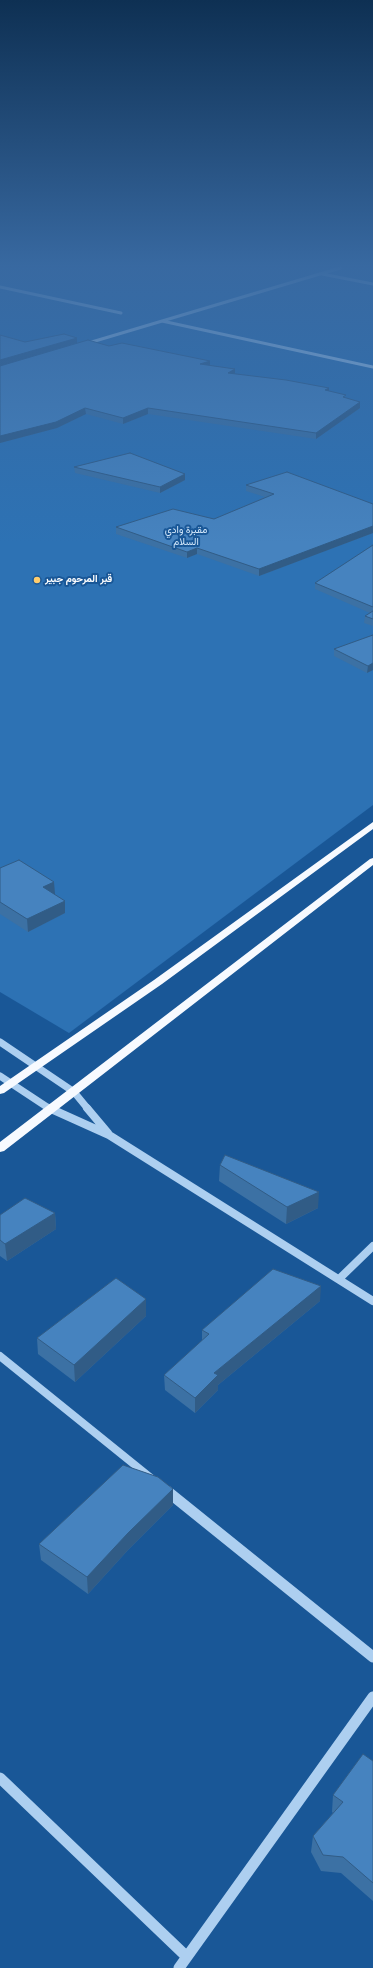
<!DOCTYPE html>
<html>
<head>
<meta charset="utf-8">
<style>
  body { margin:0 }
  canvas { display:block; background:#195797 }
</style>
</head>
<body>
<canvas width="373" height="1968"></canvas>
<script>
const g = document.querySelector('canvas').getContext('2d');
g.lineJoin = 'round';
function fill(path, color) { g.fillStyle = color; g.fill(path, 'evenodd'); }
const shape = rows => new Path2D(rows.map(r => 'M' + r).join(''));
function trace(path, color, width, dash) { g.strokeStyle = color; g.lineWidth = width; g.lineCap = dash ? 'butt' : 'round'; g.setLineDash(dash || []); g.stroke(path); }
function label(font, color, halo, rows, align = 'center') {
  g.font = font + ' Overpass,Vazirmatn,sans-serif'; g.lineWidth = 4; g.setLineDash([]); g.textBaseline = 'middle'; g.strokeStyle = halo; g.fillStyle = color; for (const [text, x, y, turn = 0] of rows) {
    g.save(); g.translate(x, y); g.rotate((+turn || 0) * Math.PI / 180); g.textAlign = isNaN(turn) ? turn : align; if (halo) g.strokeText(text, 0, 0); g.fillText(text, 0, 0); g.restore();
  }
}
fill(shape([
  [0,268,373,268,373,805,69,1033,0,992]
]), '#2d72b4');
trace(shape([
  [322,274,373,284],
  [0,287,121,313],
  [162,321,373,367],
  [85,344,340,268]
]), '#adcff0', 3);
trace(shape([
  [0,1042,74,1092,88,1109],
  [0,1076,50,1109]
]), '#adcff0', 7);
trace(shape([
  [49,1108,109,1135,373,1301],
  [87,1108,108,1133],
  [339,1279,373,1246],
  [0,1356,151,1478]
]), '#adcff0', 8);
trace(shape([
  [167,1491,373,1657],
  [0,1778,187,1957],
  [179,1968,373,1697]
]), '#adcff0', 11);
fill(shape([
  [373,822,373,829,162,984,4,1093,0,1094,0,1086,154,980,373,822],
  [373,858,373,865,4,1151,0,1152,0,1142,370,859,373,858]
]), '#f7faff');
fill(shape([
  [0,335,25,342,77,343,0,366,109,346,210,366,235,369,235,374,329,391,346,398,360,402,360,408,316,439,148,414,123,424,86,414,57,428,0,443],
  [74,467,185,480,160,493,75,473],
  [246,485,373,504,373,533,259,576,197,554,187,558,116,534,116,527,214,519,265,497,246,491],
  [373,545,373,626,364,623,365,616,370,613,315,589,315,583],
  [373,635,367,673,334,656,334,649],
  [0,868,54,882,54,894,65,913,28,932,0,914],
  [220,1165,318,1208,286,1224,219,1181],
  [55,1213,56,1229,7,1261,0,1256,0,1215],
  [146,1299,146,1316,75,1382,38,1354,37,1338],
  [320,1301,218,1385,218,1390,195,1413,165,1390,164,1375,202,1341,202,1330],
  [173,1489,173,1505,128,1550,88,1594,41,1560,39,1544],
  [373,1761,373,1901,341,1873,321,1871,311,1852,313,1836,333,1813,332,1812,333,1795]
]), '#3c71a4');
fill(shape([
  [77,338,77,343,0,366,0,360],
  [210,361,210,366,200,364],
  [235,369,235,375,228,373],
  [329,388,329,394,325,390],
  [360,402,360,408,316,439,316,433],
  [85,408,86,414,57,428,0,443,0,436],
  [148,408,148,414,123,424,123,418],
  [185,474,185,480,160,493,160,487],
  [373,526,373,533,259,576,259,569],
  [197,548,197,554,187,558,187,552],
  [373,663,373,670,367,673,368,666],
  [54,882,55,894,43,899,43,887],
  [65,901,65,913,28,932,27,919],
  [319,1192,318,1208,286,1224,287,1207],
  [55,1213,56,1229,7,1261,5,1244],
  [321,1286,320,1301,218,1385,218,1390,195,1413,195,1398,214,1373],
  [146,1299,146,1316,75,1382,74,1365],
  [173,1489,173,1505,128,1550,88,1594,87,1577,128,1533]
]), '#315c86');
const building = shape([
  [64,334,77,338,0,360,0,335,25,342,64,334],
  [88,340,109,346,122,343,210,361,200,364,235,369,228,373,286,380,329,388,325,390,346,395,343,397,360,402,316,433,148,408,123,418,85,408,56,422,0,436,0,366,88,340],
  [130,453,185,474,160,487,74,467,130,453],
  [287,472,373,504,373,526,259,569,197,548,187,552,116,527,173,509,214,519,274,494,246,485,287,472],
  [373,545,373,607,315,583,373,545],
  [373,611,373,619,365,616,373,611],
  [373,635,373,663,368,666,334,649,373,635],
  [19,860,54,882,43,887,65,901,27,919,0,902,0,868,19,860],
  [225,1155,319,1192,287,1207,220,1165,225,1155],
  [25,1198,55,1213,5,1244,0,1240,0,1215,25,1198],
  [273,1269,321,1286,214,1373,218,1375,195,1398,164,1375,209,1334,202,1330,273,1269],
  [116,1278,146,1299,74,1365,37,1338,116,1278],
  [123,1465,158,1477,173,1489,128,1533,87,1577,39,1544,123,1465],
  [363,1754,373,1761,373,1883,343,1857,323,1855,313,1836,343,1802,333,1795,363,1754]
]);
fill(building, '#4683bf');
trace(building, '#315c86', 1);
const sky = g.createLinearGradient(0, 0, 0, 543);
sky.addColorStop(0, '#0e3053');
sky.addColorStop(0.49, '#3869a1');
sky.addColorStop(1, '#3869a100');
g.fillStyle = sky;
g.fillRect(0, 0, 373, 543);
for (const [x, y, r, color] of [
  [37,580,4,"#ffcd6d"]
]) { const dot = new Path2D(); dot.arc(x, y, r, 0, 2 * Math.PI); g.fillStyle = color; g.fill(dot); trace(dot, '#195797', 1.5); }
label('10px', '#d4e8fb', '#195797', [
  ["مقبرة وادي",186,531],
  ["السلام",186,543]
]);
label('bold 10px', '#fff', '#195797', [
  ["قبر المرحوم جبير",45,580]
], 'left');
</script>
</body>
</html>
